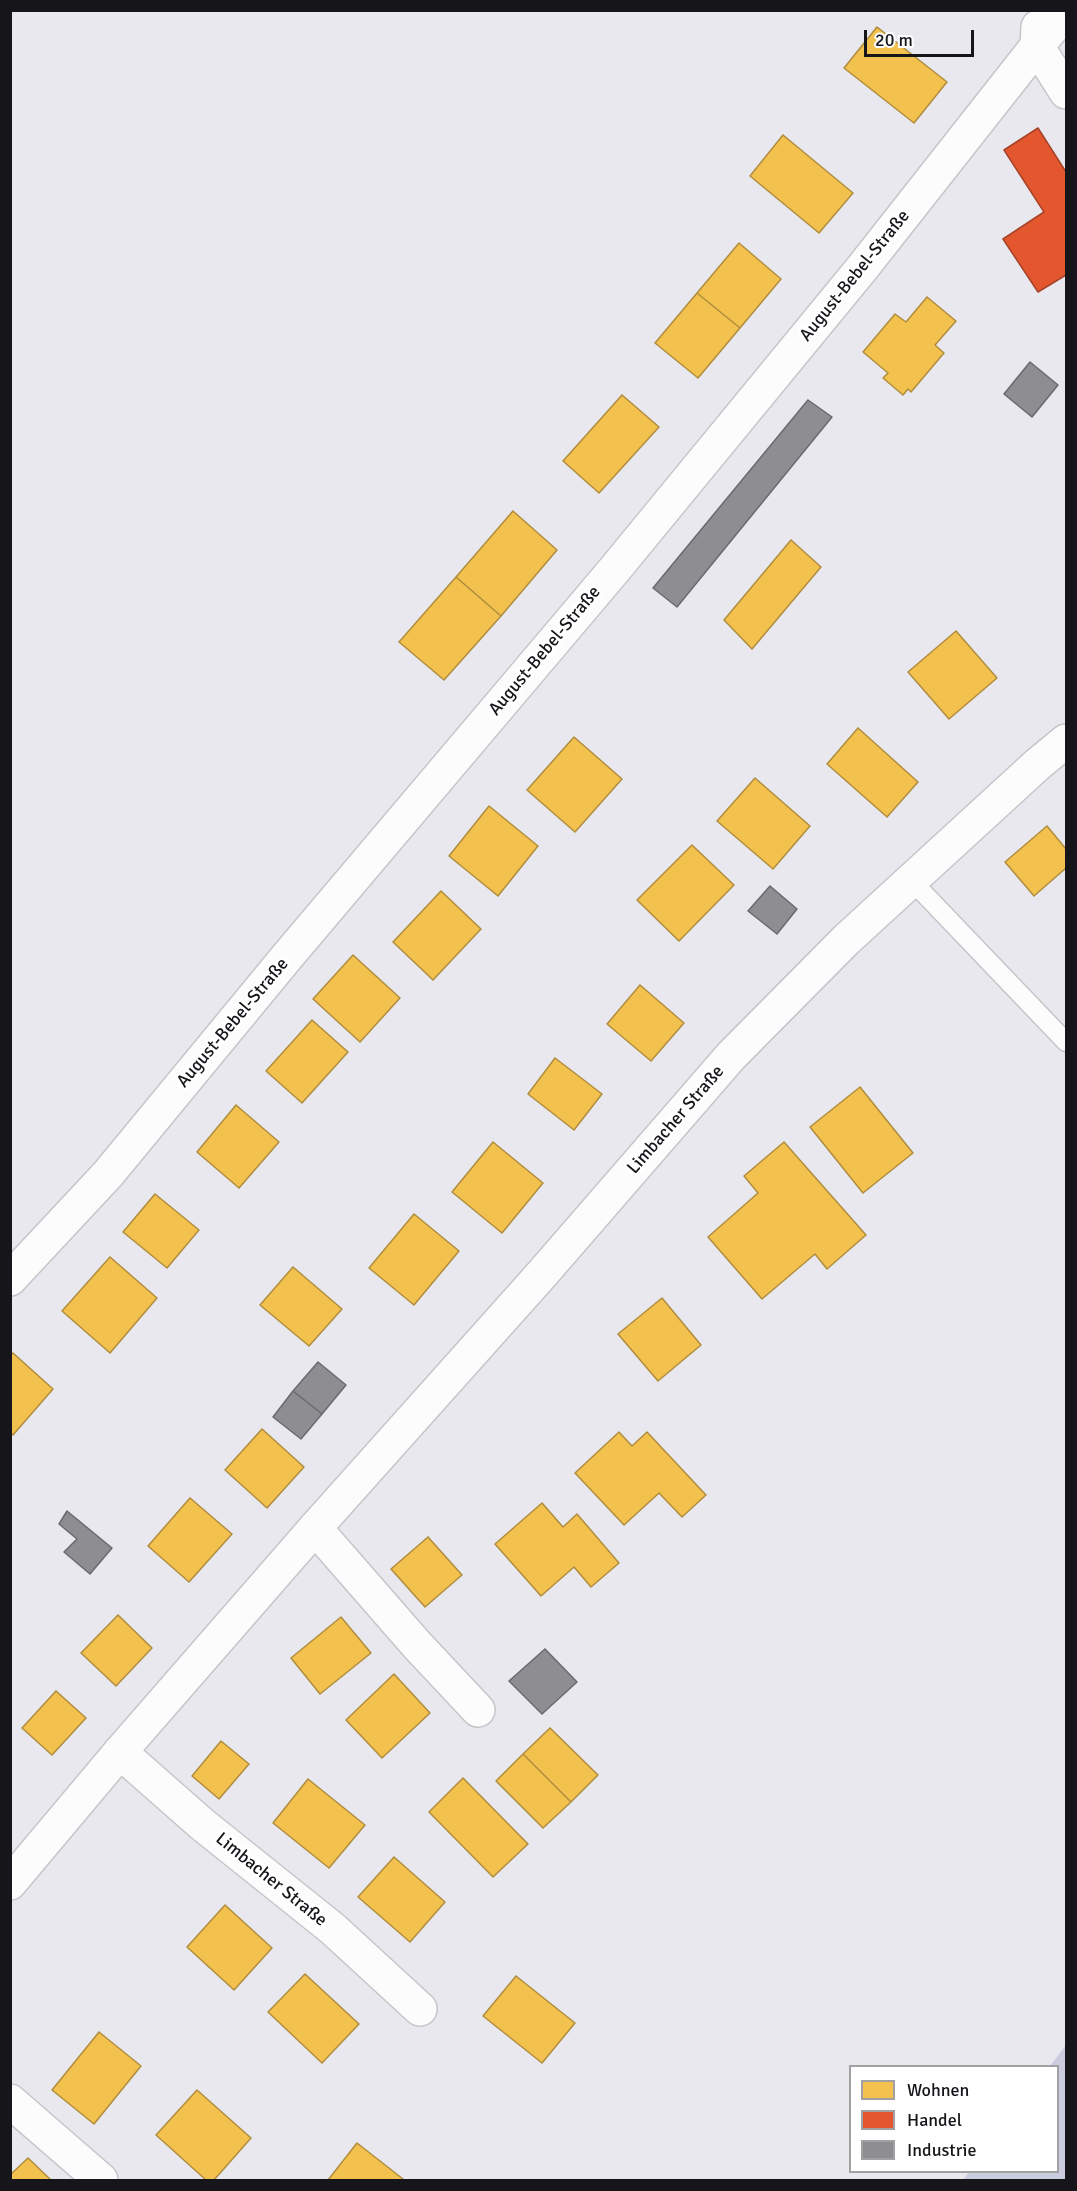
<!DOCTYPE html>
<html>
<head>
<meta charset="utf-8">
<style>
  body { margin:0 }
  #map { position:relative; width:1077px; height:2191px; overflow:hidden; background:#e8e8ee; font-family:Signika,sans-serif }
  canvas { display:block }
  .frame { position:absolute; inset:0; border:12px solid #15151a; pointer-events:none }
  .legend { position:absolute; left:849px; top:2065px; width:210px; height:108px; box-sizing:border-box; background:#fff; border:2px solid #a1a1a3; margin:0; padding:8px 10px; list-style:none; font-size:18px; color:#15151a }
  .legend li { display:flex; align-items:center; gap:12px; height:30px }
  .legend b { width:30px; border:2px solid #a1a1a3 }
  .scale { position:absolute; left:864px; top:30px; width:110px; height:27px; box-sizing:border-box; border:3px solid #15151a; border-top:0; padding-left:8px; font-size:18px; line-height:21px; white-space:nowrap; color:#15151a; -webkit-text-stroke:4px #fff; paint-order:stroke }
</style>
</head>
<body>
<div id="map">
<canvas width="1077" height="2191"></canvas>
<div class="frame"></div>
<ul class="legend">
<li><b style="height:16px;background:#f2c14e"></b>Wohnen</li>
<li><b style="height:16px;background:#e4572e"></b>Handel</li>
<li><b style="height:16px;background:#8d8d92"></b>Industrie</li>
</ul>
<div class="scale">20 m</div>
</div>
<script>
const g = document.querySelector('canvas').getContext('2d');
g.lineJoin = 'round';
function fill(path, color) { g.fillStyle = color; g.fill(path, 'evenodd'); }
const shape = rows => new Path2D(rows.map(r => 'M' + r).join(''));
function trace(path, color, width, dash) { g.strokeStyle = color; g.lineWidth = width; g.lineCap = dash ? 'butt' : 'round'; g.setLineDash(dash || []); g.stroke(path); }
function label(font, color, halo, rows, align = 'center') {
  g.font = font + ' Signika,sans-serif'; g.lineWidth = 6; g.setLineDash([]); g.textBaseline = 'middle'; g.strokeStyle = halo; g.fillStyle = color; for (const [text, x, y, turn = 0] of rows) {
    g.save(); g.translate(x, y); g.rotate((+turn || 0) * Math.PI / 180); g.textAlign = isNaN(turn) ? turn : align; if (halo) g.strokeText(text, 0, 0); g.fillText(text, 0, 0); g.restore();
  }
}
fill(shape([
  [1066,2045,1066,2180,963,2180,969,2172,1058,2172,1058,2066,1050,2066]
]), '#cbccde');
const homes = shape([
  [877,27,947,82,914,123,844,68,877,27],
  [783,135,853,193,819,233,750,176,783,135],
  [739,243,781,279,740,328,697,293,739,243],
  [697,293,740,328,698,378,655,343,697,293],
  [927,297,956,321,935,345,944,353,911,392,908,389,903,395,883,378,888,373,863,352,895,314,906,322,927,297],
  [622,395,659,427,599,493,563,461,622,395],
  [513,511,557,550,501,616,456,577,513,511],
  [791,540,821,567,752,649,724,620,791,540],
  [456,577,501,616,444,680,399,642,456,577],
  [956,631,997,678,949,719,908,672,956,631],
  [858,728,918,782,887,817,827,764,858,728],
  [574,737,622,779,575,832,527,790,574,737],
  [755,778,810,826,773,869,717,821,755,778],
  [489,806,538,846,498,896,449,856,489,806],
  [1047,826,1066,849,1066,868,1034,896,1005,862,1047,826],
  [692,845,734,885,679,941,637,900,692,845],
  [441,891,481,929,433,980,393,942,441,891],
  [353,955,400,998,360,1042,313,999,353,955],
  [640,985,684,1023,651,1061,607,1024,640,985],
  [312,1020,348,1052,302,1103,266,1071,312,1020],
  [555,1058,602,1094,574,1130,528,1094,555,1058],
  [860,1087,913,1153,863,1193,810,1127,860,1087],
  [236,1105,279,1142,239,1188,197,1152,236,1105],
  [493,1142,543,1183,502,1233,452,1192,493,1142],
  [784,1142,866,1235,827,1269,815,1254,762,1299,708,1237,758,1193,744,1176,784,1142],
  [155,1194,199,1230,167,1268,123,1232,155,1194],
  [414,1214,459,1251,414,1305,369,1268,414,1214],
  [110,1257,157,1298,110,1353,62,1311,110,1257],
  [293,1267,342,1309,309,1346,260,1305,293,1267],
  [662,1298,701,1345,658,1381,618,1334,662,1298],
  [13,1353,53,1389,13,1435,10,1432,10,1356,13,1353],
  [262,1429,304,1467,267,1508,225,1470,262,1429],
  [619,1432,632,1446,647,1432,706,1495,682,1517,659,1493,624,1525,575,1473,619,1432],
  [190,1498,232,1534,189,1582,148,1546,190,1498],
  [542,1503,563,1527,577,1514,619,1563,591,1587,574,1567,541,1596,495,1544,542,1503],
  [428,1537,462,1575,425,1607,391,1569,428,1537],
  [118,1615,152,1648,116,1686,81,1653,118,1615],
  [341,1617,371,1653,320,1694,291,1658,341,1617],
  [394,1674,430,1713,382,1758,346,1720,394,1674],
  [56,1691,86,1718,52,1755,22,1728,56,1691],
  [550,1728,598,1775,571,1802,523,1754,550,1728],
  [221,1741,249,1764,219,1799,192,1776,221,1741],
  [523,1754,571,1802,543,1828,496,1781,523,1754],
  [463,1778,528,1844,493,1877,429,1812,463,1778],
  [308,1779,365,1825,329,1868,273,1823,308,1779],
  [394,1857,445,1902,410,1942,358,1897,394,1857],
  [225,1905,272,1948,234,1990,187,1947,225,1905],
  [305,1974,359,2024,322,2063,268,2012,305,1974],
  [516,1976,575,2023,542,2063,483,2016,516,1976],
  [99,2032,141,2066,94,2124,52,2090,99,2032],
  [197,2090,251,2138,214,2180,206,2180,156,2135,197,2090],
  [357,2143,403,2179,402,2180,328,2180,357,2143],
  [28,2158,51,2180,10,2180,10,2175,28,2158]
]);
fill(homes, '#f2c14e');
trace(homes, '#b08d3e', 1.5);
const shops = shape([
  [1038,128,1066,172,1066,275,1038,292,1003,239,1044,212,1004,150,1038,128]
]);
fill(shops, '#e4572e');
trace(shops, '#a64328', 1.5);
const industry = shape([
  [1030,362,1058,385,1032,417,1004,394,1030,362],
  [808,400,832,417,677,607,653,588,808,400],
  [770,886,797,909,777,934,748,911,770,886],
  [318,1362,346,1385,322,1414,293,1391,318,1362],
  [293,1391,322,1414,301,1439,273,1417,293,1391],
  [67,1511,112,1548,90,1574,64,1552,77,1539,59,1524,67,1511],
  [545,1649,577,1682,542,1714,509,1681,545,1649]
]);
fill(industry, '#8d8d92');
trace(industry, '#69696e', 1.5);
const service = shape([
  [911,880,1066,1042]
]);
const minor = shape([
  [1038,27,1037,46,1066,92],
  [10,1279,108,1174,286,958,615,569,863,267,1037,46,1066,12],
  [315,1528,417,1645,478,1710],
  [120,1752,203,1825,333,1929,420,2009],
  [10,2101,101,2180]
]);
const tertiary = shape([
  [10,1883,120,1752,315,1528,542,1274,731,1056,846,940,1038,764,1066,741]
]);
trace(service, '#c5c5ca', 21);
trace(minor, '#c5c5ca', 36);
trace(tertiary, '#c5c5ca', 36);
trace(service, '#fcfcfc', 18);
trace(minor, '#fcfcfc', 33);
trace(tertiary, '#fcfcfc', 33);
label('18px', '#15151a', '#fff', [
  ["August-Bebel-Straße",855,276,-51],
  ["August-Bebel-Straße",545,651,-50],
  ["August-Bebel-Straße",233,1023,-50],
  ["Limbacher Straße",676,1120,-49],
  ["Limbacher Straße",271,1880,39]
]);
</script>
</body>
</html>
